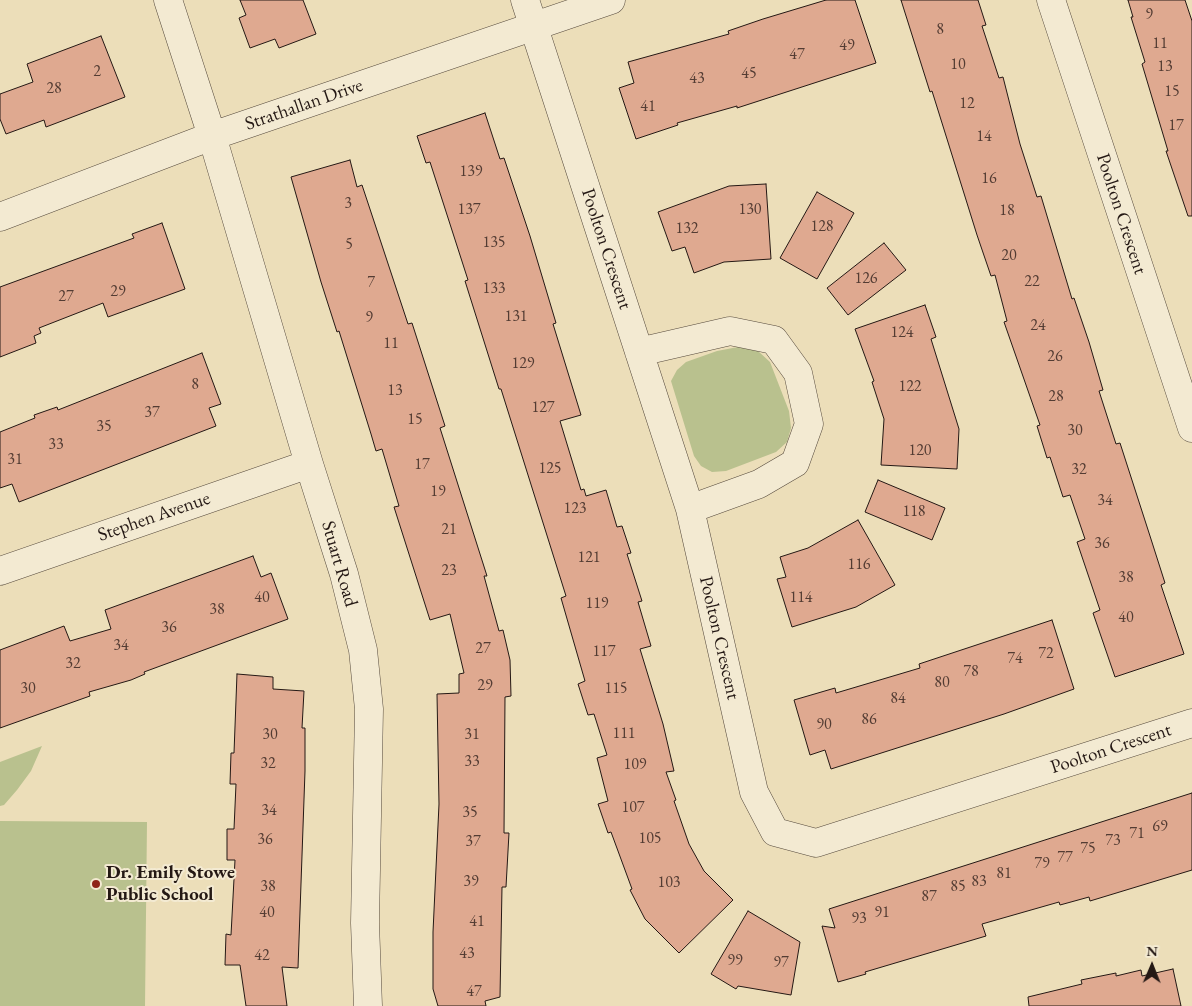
<!DOCTYPE html>
<html>
<head>
<meta charset="utf-8">
<style>
  body { margin:0 }
  #map { position:relative; width:1192px; height:1006px; overflow:hidden; background:#ecdeb9; font-family:"EB Garamond",serif }
  canvas { display:block }
  .north { position:absolute; left:1127px; top:941px; width:50px; height:50px; -webkit-text-stroke:4px #f3ead2; paint-order:stroke; rotate:1deg; font-size:14px; font-weight:700; line-height:20px; text-align:center; color:#241814 }
  .north::after { content:''; display:block; margin:auto; width:18px; height:22px; background:#241814; clip-path:polygon(50% 0,100% 100%,50% 72%,0 100%) }
</style>
</head>
<body>
<div id="map">
<canvas width="1192" height="1006"></canvas>
<div class="north">N</div>
</div>
<script>
const g = document.querySelector('canvas').getContext('2d');
g.lineJoin = 'round';
function fill(path, color) { g.fillStyle = color; g.fill(path, 'evenodd'); }
const shape = rows => new Path2D(rows.map(r => 'M' + r).join(''));
function trace(path, color, width, dash) { g.strokeStyle = color; g.lineWidth = width; g.lineCap = dash ? 'butt' : 'round'; g.setLineDash(dash || []); g.stroke(path); }
function label(font, color, halo, rows, align = 'center') {
  g.font = font + ' "EB Garamond",serif'; g.lineWidth = 4; g.setLineDash([]); g.textBaseline = 'middle'; g.strokeStyle = halo; g.fillStyle = color; for (const [text, x, y, turn = 0] of rows) {
    g.save(); g.translate(x, y); g.rotate((+turn || 0) * Math.PI / 180); g.textAlign = isNaN(turn) ? turn : align; if (halo) g.strokeText(text, 0, 0); g.fillText(text, 0, 0); g.restore();
  }
}
fill(shape([
  [738,347,758,351,770,362,789,411,791,428,787,442,776,452,726,471,712,472,701,466,694,456,671,381,677,370,686,362,717,351],
  [42,746,31,771,17,790,4,805,0,806,0,762],
  [0,821,147,822,145,1006,0,1006]
]), '#b9c18e');
const building = shape([
  [240,0,303,0,316,34,279,48,275,39,250,48,239,18,246,15,240,0],
  [826,0,855,0,876,63,737,108,737,106,677,123,678,125,636,139,619,88,634,83,628,62,729,34,728,31,763,19,826,0],
  [901,0,978,0,986,25,982,26,999,78,1003,77,1020,144,1037,197,1041,196,1072,299,1074,298,1089,342,1103,390,1099,391,1116,444,1120,443,1150,536,1165,583,1161,585,1184,654,1115,677,1093,613,1100,610,1077,542,1085,539,1070,495,1063,497,1050,457,1047,458,1037,426,1040,425,1004,322,1007,321,995,275,991,276,977,235,932,91,930,92,901,0],
  [1128,0,1185,0,1192,21,1192,216,1188,216,1166,151,1168,151,1142,64,1145,62,1131,17,1133,17,1128,0],
  [101,36,125,97,46,127,44,120,6,134,0,119,0,94,33,82,27,64,101,36],
  [485,113,500,159,504,158,530,236,556,323,553,324,581,415,560,421,581,490,584,489,586,496,606,490,617,527,622,526,631,553,627,554,642,601,638,602,651,646,640,649,663,724,674,771,666,772,676,800,674,801,689,844,704,871,733,900,679,953,645,919,630,890,632,889,611,832,608,833,598,804,608,801,597,758,607,755,594,714,588,715,578,684,585,681,561,598,566,596,501,389,499,389,465,281,468,280,430,162,426,163,417,136,485,113],
  [350,160,357,187,362,185,408,324,412,323,445,426,440,428,487,576,484,576,499,631,503,630,510,660,511,696,505,697,504,833,509,833,506,887,502,887,500,997,485,1001,486,1006,438,1006,433,989,433,932,439,804,437,694,459,693,459,674,464,673,450,614,430,620,394,507,399,506,382,449,376,451,371,434,339,331,337,332,321,282,291,177,350,160],
  [766,184,771,259,724,262,694,273,685,247,672,251,658,212,729,186,766,184],
  [817,192,854,213,817,279,780,258,817,192],
  [162,223,185,289,108,317,103,303,39,328,41,333,34,336,36,343,0,357,0,287,134,238,132,234,162,223],
  [884,243,906,270,848,315,827,288,884,243],
  [925,305,936,337,931,339,959,429,957,469,881,465,884,419,872,382,874,381,855,329,925,305],
  [202,353,221,404,209,408,216,426,19,502,12,484,0,488,0,432,35,418,34,415,57,407,58,410,202,353],
  [878,480,945,508,932,540,865,512,878,480],
  [858,520,895,585,856,607,792,627,777,579,786,577,780,557,808,548,858,520],
  [253,556,261,577,271,573,288,619,144,672,145,674,131,680,89,692,90,696,0,728,0,650,64,626,70,641,111,629,105,610,253,556],
  [1052,620,1074,689,1004,714,831,769,825,750,810,755,794,700,835,688,836,693,920,668,919,664,1052,620],
  [237,674,273,677,273,689,304,691,302,728,305,728,305,771,298,968,282,967,287,1006,246,1006,240,965,225,965,226,934,231,935,235,860,227,860,227,829,234,829,236,784,230,784,231,753,234,753,237,674],
  [1192,793,1192,870,1090,901,1089,897,1060,905,1059,902,982,924,986,936,865,972,866,974,838,982,822,926,835,928,829,909,1192,793],
  [748,911,800,942,791,995,738,986,736,989,711,974,748,911],
  [1173,969,1181,1006,1029,1006,1028,997,1082,984,1081,980,1116,973,1116,976,1141,970,1142,976,1173,969]
]);
fill(building, '#dfa990');
trace(building, '#241814', 1);
const minor = shape([
  [168,0,212,136,309,464,344,574,363,650,369,709,365,923,368,1006],
  [525,0,690,509,754,792,775,832,816,843,1192,723],
  [1051,0,1192,428],
  [0,217,212,136,611,0],
  [639,352,730,331,774,340,798,373,809,424,795,463,759,484,690,509],
  [0,571,309,464]
]);
trace(minor, '#564a3d', 29);
trace(minor, '#f3ead2', 28);
for (const [x, y, r, color] of [
  [96,884,5,"#8f2418"]
]) { const dot = new Path2D(); dot.arc(x, y, r, 0, 2 * Math.PI); g.fillStyle = color; g.fill(dot); trace(dot, '#f3ead2', 2); }
label('16px', '#533c33', null, [
  ["9",1149,15],
  ["8",940,30],
  ["11",1160,44],
  ["49",847,46],
  ["47",797,55],
  ["10",958,65],
  ["13",1165,67],
  ["2",97,72],
  ["45",749,74],
  ["43",697,79],
  ["28",54,89],
  ["15",1172,92],
  ["12",967,104],
  ["41",648,107],
  ["17",1176,126],
  ["14",984,137],
  ["139",471,172],
  ["16",989,179],
  ["3",348,204],
  ["137",469,210],
  ["130",750,210],
  ["18",1007,211],
  ["128",822,227],
  ["132",687,229],
  ["135",494,243],
  ["5",349,245],
  ["20",1009,256],
  ["126",866,279],
  ["22",1032,282],
  ["7",371,283],
  ["133",494,289],
  ["29",118,292],
  ["27",66,297],
  ["131",516,317],
  ["9",369,318],
  ["24",1038,326],
  ["124",902,333],
  ["11",391,344],
  ["26",1055,357],
  ["129",523,364],
  ["8",195,385],
  ["122",910,387],
  ["13",395,391],
  ["28",1056,397],
  ["127",543,408],
  ["37",152,413],
  ["15",415,420],
  ["35",104,427],
  ["30",1075,431],
  ["33",56,445],
  ["120",920,451],
  ["31",15,460],
  ["17",422,465],
  ["125",550,469],
  ["32",1079,470],
  ["19",438,492],
  ["34",1105,501],
  ["123",575,509],
  ["118",914,512],
  ["21",449,530],
  ["36",1102,544],
  ["121",589,558],
  ["116",859,565],
  ["23",449,571],
  ["38",1126,578],
  ["40",262,598],
  ["114",801,598],
  ["119",597,604],
  ["38",217,610],
  ["40",1126,618],
  ["36",169,628],
  ["34",121,646],
  ["27",483,649],
  ["117",604,652],
  ["72",1046,654],
  ["74",1015,659],
  ["32",73,664],
  ["78",971,672],
  ["80",942,683],
  ["29",485,686],
  ["30",28,689],
  ["115",616,689],
  ["84",898,699],
  ["86",869,720],
  ["90",824,725],
  ["111",624,734],
  ["30",270,735],
  ["31",472,735],
  ["33",472,762],
  ["32",268,764],
  ["109",635,765],
  ["107",633,808],
  ["34",269,811],
  ["35",470,813],
  ["69",1160,827],
  ["71",1137,834],
  ["105",650,839],
  ["36",265,840],
  ["73",1113,841],
  ["37",473,842],
  ["75",1088,849],
  ["77",1065,858],
  ["79",1042,864],
  ["81",1004,874],
  ["39",471,882],
  ["83",979,882],
  ["103",669,883],
  ["38",268,887],
  ["85",958,887],
  ["87",929,897],
  ["40",267,913],
  ["91",882,913],
  ["93",859,919],
  ["41",477,922],
  ["43",467,954],
  ["42",262,956],
  ["99",735,961],
  ["97",781,963],
  ["47",474,992]
]);
label('19px', '#241814', '#f3ead2', [
  ["Strathallan Drive",304,105,-19],
  ["Poolton Crescent",1121,214,72],
  ["Poolton Crescent",606,249,72],
  ["Stephen Avenue",154,517,-19],
  ["Stuart Road",339,564,74],
  ["Poolton Crescent",719,638,77],
  ["Poolton Crescent",1111,749,-18]
]);
label('bold 19px', '#241814', '#f3ead2', [
  ["Dr. Emily Stowe",106,873],
  ["Public School",106,895]
], 'left');
</script>
</body>
</html>
